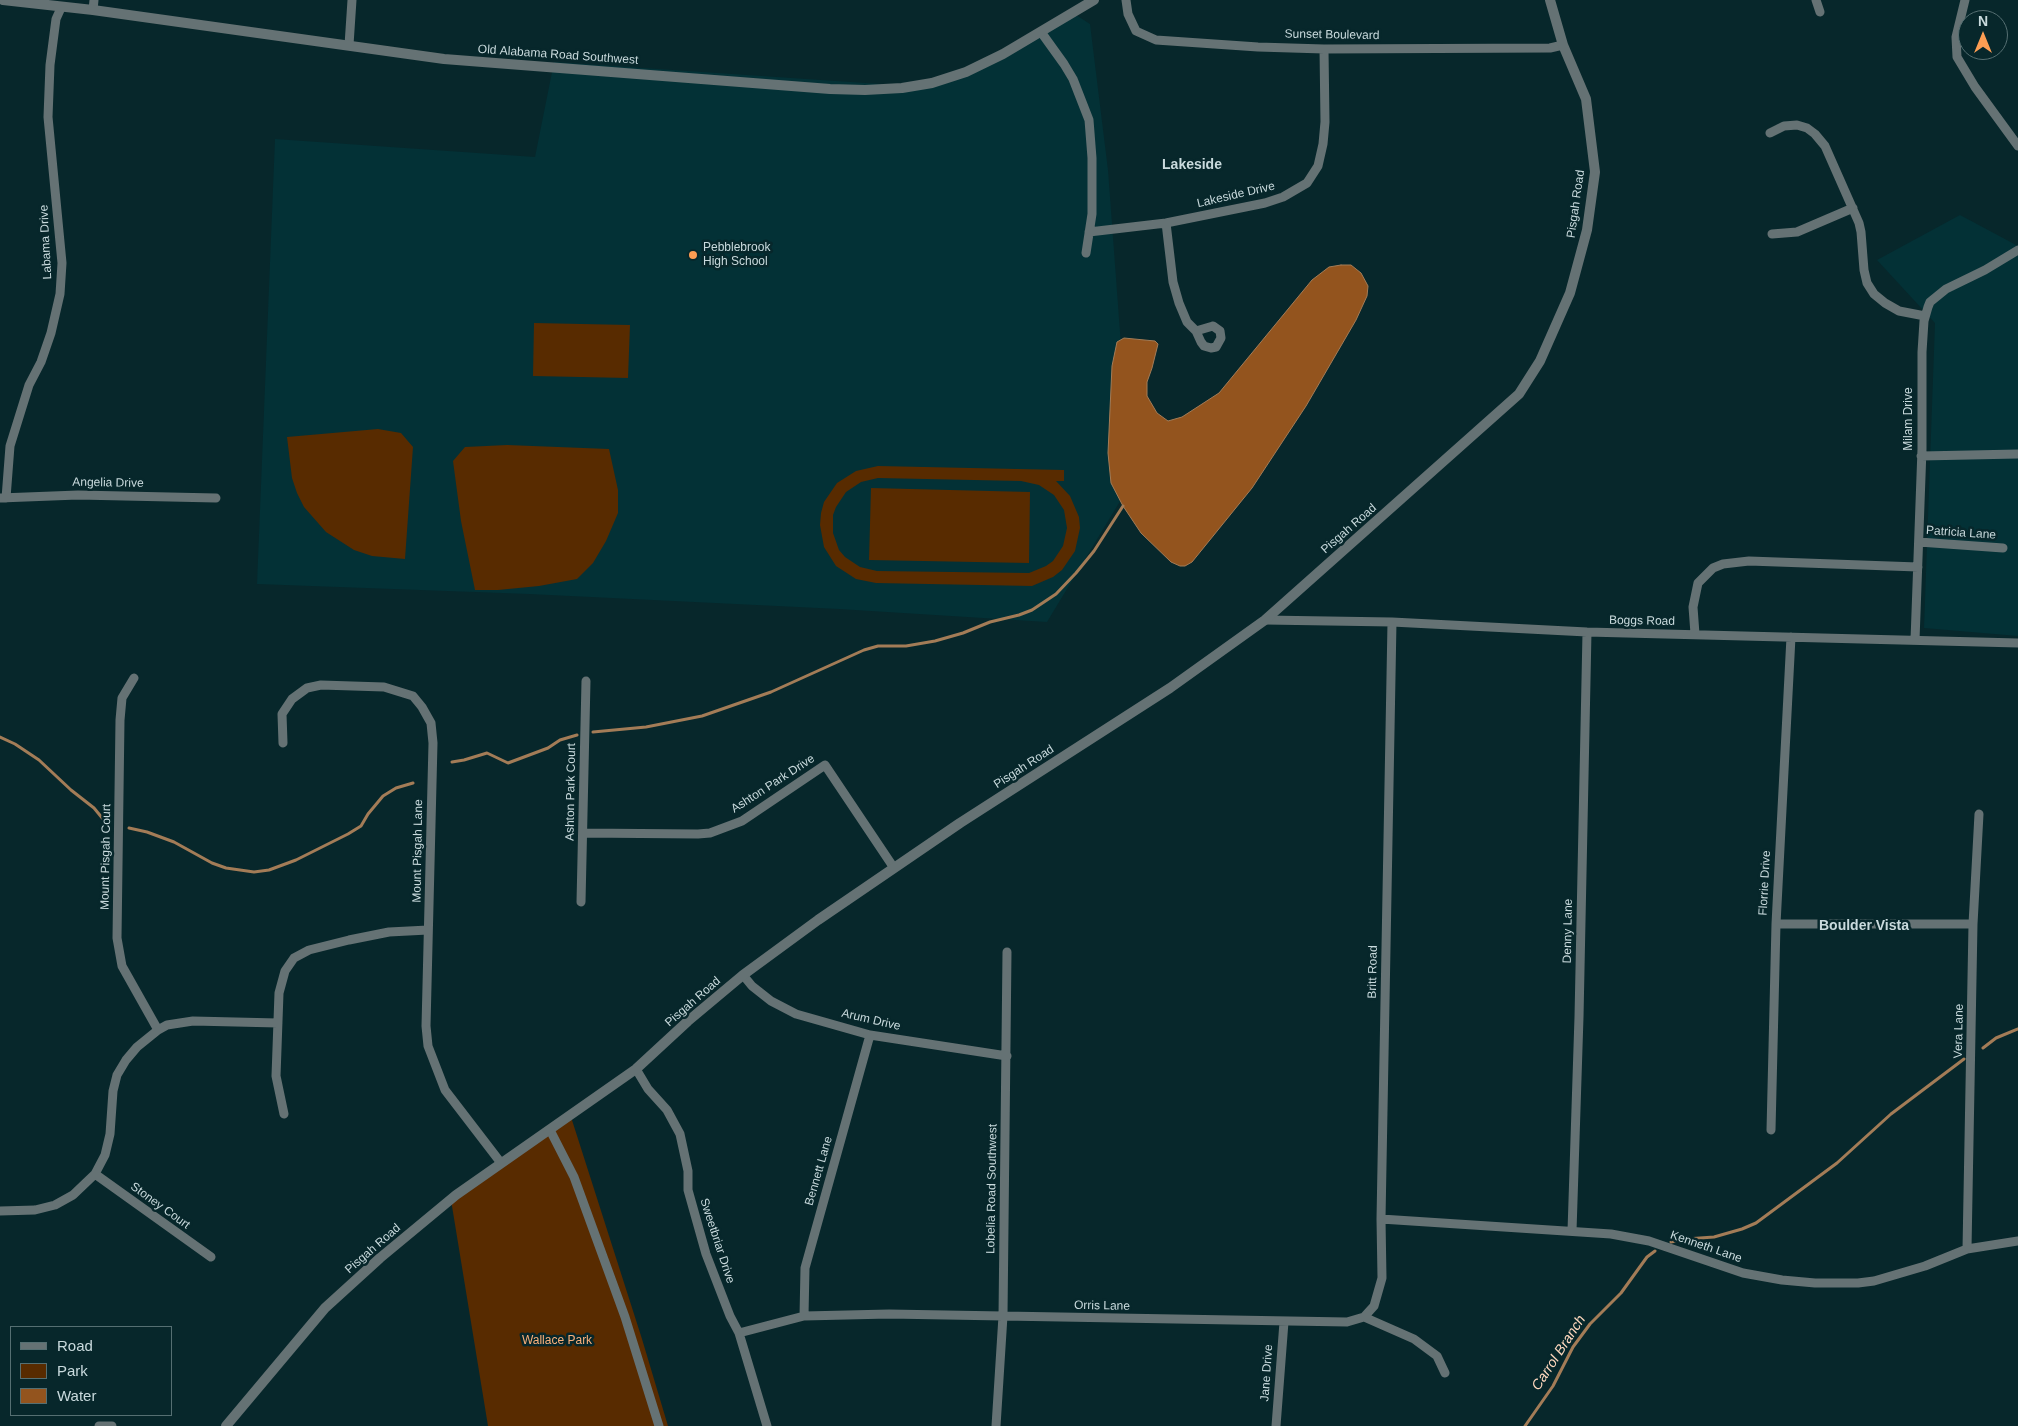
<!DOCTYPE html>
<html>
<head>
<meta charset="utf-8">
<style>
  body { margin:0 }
  #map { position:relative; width:2018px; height:1426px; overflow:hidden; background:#07272b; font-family:Helvetica,sans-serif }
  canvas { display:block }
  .legend { position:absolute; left:10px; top:1326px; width:162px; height:90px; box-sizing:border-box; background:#07272b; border:1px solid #556f72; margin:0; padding:6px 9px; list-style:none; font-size:15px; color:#c9dadd }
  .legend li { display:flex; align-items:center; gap:10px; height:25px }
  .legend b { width:25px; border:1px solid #556f72 }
  .north { position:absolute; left:1958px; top:10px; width:50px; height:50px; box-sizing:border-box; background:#07272b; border:1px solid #556f72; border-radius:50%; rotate:0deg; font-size:14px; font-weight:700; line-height:20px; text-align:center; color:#c9dadd }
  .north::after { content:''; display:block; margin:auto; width:18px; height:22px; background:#fc9d53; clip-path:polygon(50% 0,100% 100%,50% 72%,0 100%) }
</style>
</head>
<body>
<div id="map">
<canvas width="2018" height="1426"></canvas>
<ul class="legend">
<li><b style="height:6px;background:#657274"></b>Road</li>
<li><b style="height:14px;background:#582b00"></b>Park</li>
<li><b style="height:14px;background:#93541e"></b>Water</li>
</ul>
<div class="north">N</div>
</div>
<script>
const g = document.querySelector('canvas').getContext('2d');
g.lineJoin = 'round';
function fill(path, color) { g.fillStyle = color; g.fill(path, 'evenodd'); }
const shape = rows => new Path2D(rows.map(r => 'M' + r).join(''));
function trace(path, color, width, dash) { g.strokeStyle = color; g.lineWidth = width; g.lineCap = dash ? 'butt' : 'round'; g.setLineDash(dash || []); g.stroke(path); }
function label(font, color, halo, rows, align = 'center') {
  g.font = font + ' Helvetica,sans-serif'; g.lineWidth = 5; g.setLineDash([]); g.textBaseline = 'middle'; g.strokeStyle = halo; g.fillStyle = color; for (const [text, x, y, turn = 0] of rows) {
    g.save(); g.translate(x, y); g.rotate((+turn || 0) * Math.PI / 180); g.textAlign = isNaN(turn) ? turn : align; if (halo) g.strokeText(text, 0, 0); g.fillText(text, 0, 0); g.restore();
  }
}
fill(shape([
  [1076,15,1090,24,1108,170,1128,440,1122,498,1047,622,839,609,529,594,257,584,275,139,535,157,554,62,910,86,986,60],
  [1960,215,2018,246,2018,636,1924,628,1935,323,1877,260]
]), '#033136');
fill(shape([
  [534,323,630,325,628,378,533,376],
  [378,429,401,433,413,447,405,559,372,556,354,550,326,532,304,507,297,493,292,478,287,437],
  [507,445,609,449,618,490,618,513,606,541,593,563,577,579,539,586,498,590,475,590,461,521,453,461,465,447],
  [878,466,1064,470,1064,481,1056,481,1070,496,1079,517,1080,528,1075,551,1062,570,1053,577,1032,586,876,583,856,579,836,566,824,547,820,525,821,513,824,502,837,483,856,471],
  [878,478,1021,481,1039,485,1054,495,1064,510,1067,528,1063,546,1053,561,1046,566,1029,573,877,571,860,567,845,557,839,550,833,533,833,515,836,507,846,492,861,482],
  [871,488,1030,492,1029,563,869,560],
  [571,1117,642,1339,668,1426,488,1426,451,1200]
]), '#582b00');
const water = shape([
  [1341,265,1351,265,1361,273,1368,286,1367,296,1356,320,1306,406,1252,488,1192,562,1185,566,1180,566,1171,562,1141,533,1123,506,1111,483,1108,453,1112,366,1117,342,1124,338,1155,341,1158,344,1152,368,1147,382,1147,396,1157,413,1168,421,1182,417,1219,393,1312,280,1329,267,1341,265]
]);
fill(water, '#93541e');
trace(water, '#a37c57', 1);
trace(shape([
  [593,732,646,727,702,716,771,692,864,650,878,646,906,646,935,641,963,633,990,622,1019,615,1032,610,1056,594,1076,573,1094,551,1123,506],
  [0,737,15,744,39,760,71,790,94,808,103,819],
  [452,762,464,760,487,753,508,763,548,748,560,740,577,735],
  [129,828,147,832,174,842,212,863,226,868,254,872,269,870,296,860,348,834,361,826,368,814,383,796,396,788,413,783],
  [1983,1048,1996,1038,2018,1029],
  [1671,1242,1686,1239,1714,1237,1742,1229,1756,1223,1837,1163,1891,1114,1964,1059],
  [1525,1426,1553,1386,1573,1347,1590,1324,1621,1293,1647,1257,1655,1251]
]), '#a37c57', 3);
trace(shape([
  [1126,0,1128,14,1136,31,1156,40,1258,47,1324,49,1550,48,1563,45],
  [1816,0,1820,12],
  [1965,0,1956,37,1957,57,1975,87,2018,146],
  [93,10,94,0],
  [1041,32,1064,64,1073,79,1089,120,1092,158,1092,214,1086,253],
  [349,45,352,0],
  [1770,133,1784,126,1797,125,1807,128,1815,134,1825,146,1859,223,1861,232,1864,270,1867,283,1874,294,1885,303,1899,311,1925,316],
  [1166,223,1173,282,1179,303,1187,322,1196,331],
  [1089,232,1166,223,1265,203,1283,197,1307,183,1318,166,1323,144,1325,122,1324,49],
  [1772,234,1797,232,1853,208],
  [1213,326,1220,331,1221,338,1216,347,1211,348,1204,346,1201,342,1196,331,1213,326],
  [1921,456,2018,454],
  [0,498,78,495,216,498],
  [6,498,10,446,29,385,41,362,51,333,60,294,62,263,48,117,50,65,56,19,61,8],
  [1919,542,2003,548],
  [1265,620,1392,622,1587,632,2018,643],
  [1695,634,1693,607,1698,583,1713,568,1723,564,1749,561,1918,567],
  [1915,640,1922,449,1922,352,1924,321,1928,307,1930,302,1946,289,1985,270,2018,250],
  [134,678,122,698,120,720,117,938,122,966,158,1030],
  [283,743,282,714,292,699,307,688,321,685,384,687,413,696,422,707,431,723,433,743,426,1026,428,1046,445,1090,501,1163],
  [583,833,698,834,710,833,742,821,825,765,894,868],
  [581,902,586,681],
  [1776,924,1973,924],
  [743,975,752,986,771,1001,796,1014,870,1035,1007,1056],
  [636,1069,648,1089,667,1110,680,1134,688,1171,688,1190,706,1254,730,1316,739,1333,767,1426],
  [284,1114,276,1076,279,993,285,971,294,958,309,950,349,940,389,932,428,930],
  [550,1130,574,1177,625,1317,659,1426],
  [1771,1130,1776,924,1791,637],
  [95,1174,211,1257],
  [0,1211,35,1210,55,1205,73,1195,95,1174,105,1155,110,1134,113,1091,117,1075,126,1060,137,1047,158,1030,167,1025,193,1021,278,1023],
  [1381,1219,1611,1234,1649,1241,1743,1273,1782,1280,1815,1283,1858,1283,1874,1281,1925,1266,1967,1249,2018,1241],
  [1572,1231,1579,1017,1587,632],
  [1967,1249,1973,924,1979,814],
  [804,1316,805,1268,870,1035],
  [1364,1317,1374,1306,1382,1278,1381,1219,1392,622],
  [739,1333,804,1316,889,1314,1347,1322,1364,1317,1414,1339,1437,1356,1445,1373],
  [99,1426,112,1426],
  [996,1426,1003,1316,1007,952],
  [1276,1426,1284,1322]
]), '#657274', 9);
trace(shape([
  [3,0,93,10,444,59,830,89,865,90,902,88,932,83,966,72,1003,54,1094,0],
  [226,1426,325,1308,380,1258,456,1195,636,1069,688,1021,743,975,818,920,960,823,1170,688,1265,620,1519,394,1540,361,1570,293,1587,230,1595,172,1586,99,1563,45,1550,0]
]), '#657274', 10);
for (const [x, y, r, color] of [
  [693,255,5,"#fc9d53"]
]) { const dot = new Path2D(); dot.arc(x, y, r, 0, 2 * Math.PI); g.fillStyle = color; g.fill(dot); trace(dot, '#07272b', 2); }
label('12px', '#c9dadd', '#07272b', [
  ["Sunset Boulevard",1332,35,1],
  ["Old Alabama Road Southwest",558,55,4],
  ["Lakeside Drive",1236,195,-13],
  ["Pisgah Road",1576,204,-82],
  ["Labama Drive",46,242,-93],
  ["Milam Drive",1909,419,-90],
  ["Angelia Drive",108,483,1],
  ["Pisgah Road",1349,529,-41],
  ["Patricia Lane",1961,533,4],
  ["Boggs Road",1642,621,1],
  ["Pisgah Road",1024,767,-33],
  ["Ashton Park Drive",773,784,-33],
  ["Ashton Park Court",571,792,-89],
  ["Mount Pisgah Lane",418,851,-89],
  ["Mount Pisgah Court",106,857,-89],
  ["Florrie Drive",1765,883,-87],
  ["Denny Lane",1568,931,-89],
  ["Britt Road",1373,972,-89],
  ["Pisgah Road",693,1002,-41],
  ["Arum Drive",871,1020,13],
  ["Vera Lane",1959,1031,-89],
  ["Bennett Lane",819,1171,-74],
  ["Lobelia Road Southwest",992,1189,-89],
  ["Stoney Court",160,1206,36],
  ["Sweetbriar Drive",717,1241,72],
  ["Kenneth Lane",1706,1247,19],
  ["Pisgah Road",373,1249,-41],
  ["Orris Lane",1102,1306,1],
  ["Jane Drive",1267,1373,-86]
]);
label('12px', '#c9dadd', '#07272b', [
  ["Pebblebrook",703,248],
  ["High School",703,262]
], 'left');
label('12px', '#fab17c', '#07272b', [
  ["Wallace Park",557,1341]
]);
label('bold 14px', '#c9dadd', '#07272b', [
  ["Lakeside",1192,165],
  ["Boulder Vista",1864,926]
]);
label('italic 14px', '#ffd9bf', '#07272b', [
  ["Carrol Branch",1559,1353,-57]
]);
</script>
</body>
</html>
